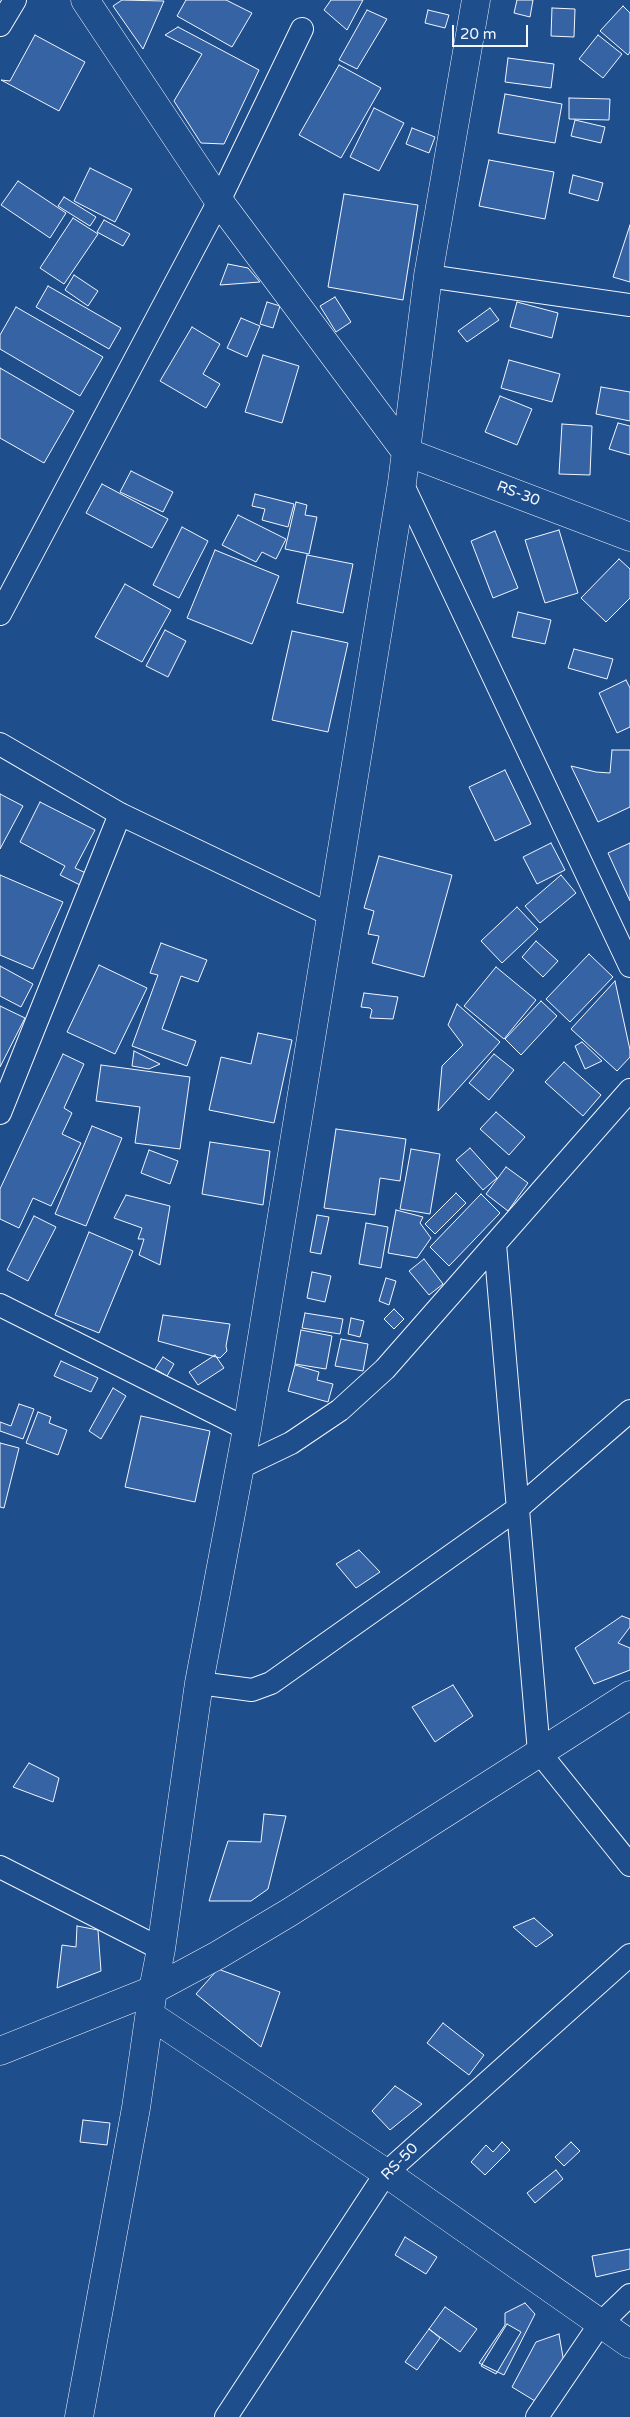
<!DOCTYPE html>
<html>
<head>
<meta charset="utf-8">
<style>
  body { margin:0 }
  #map { position:relative; width:630px; height:2417px; overflow:hidden; background:#1f4e8c; font-family:"Varela Round",sans-serif }
  canvas { display:block }
  .scale { position:absolute; left:452px; top:25px; width:76px; height:22px; box-sizing:border-box; border:2px solid #f2f6ff; border-top:0; padding-left:6px; font-size:15px; line-height:18px; white-space:nowrap; color:#f2f6ff; -webkit-text-stroke:4px #1f4e8c; paint-order:stroke }
</style>
</head>
<body>
<div id="map">
<canvas width="630" height="2417"></canvas>
<div class="scale">20 m</div>
</div>
<script>
const g = document.querySelector('canvas').getContext('2d');
g.lineJoin = 'round';
function fill(path, color) { g.fillStyle = color; g.fill(path, 'evenodd'); }
const shape = rows => new Path2D(rows.map(r => 'M' + r).join(''));
function trace(path, color, width, dash) { g.strokeStyle = color; g.lineWidth = width; g.lineCap = dash ? 'butt' : 'round'; g.setLineDash(dash || []); g.stroke(path); }
function label(font, color, halo, rows, align = 'center') {
  g.font = font + ' "Varela Round",sans-serif'; g.lineWidth = 4; g.setLineDash([]); g.textBaseline = 'middle'; g.strokeStyle = halo; g.fillStyle = color; for (const [text, x, y, turn = 0] of rows) {
    g.save(); g.translate(x, y); g.rotate((+turn || 0) * Math.PI / 180); g.textAlign = isNaN(turn) ? turn : align; if (halo) g.strokeText(text, 0, 0); g.fillText(text, 0, 0); g.restore();
  }
}
const building = shape([
  [122,0,164,1,143,49,113,6,122,0],
  [186,0,226,0,252,13,232,47,177,16,186,0],
  [331,0,363,0,347,30,324,10,331,0],
  [517,0,533,0,530,17,514,13,517,0],
  [623,6,630,13,630,52,628,55,600,31,623,6],
  [552,8,575,9,574,37,551,36,552,8],
  [367,10,387,19,357,69,339,60,367,10],
  [428,10,449,15,445,28,425,23,428,10],
  [178,27,259,70,224,144,201,143,174,101,202,54,165,35,178,27],
  [35,35,85,62,59,111,1,80,10,81,35,35],
  [598,35,622,54,603,78,579,59,598,35],
  [508,58,554,64,551,88,505,82,508,58],
  [339,65,381,88,341,158,299,135,339,65],
  [505,94,562,104,555,143,498,133,505,94],
  [569,98,610,99,609,120,569,119,569,98],
  [374,108,404,123,379,171,350,157,374,108],
  [575,120,605,127,601,143,571,136,575,120],
  [412,128,435,137,429,153,406,144,412,128],
  [489,160,554,172,545,219,479,206,489,160],
  [90,168,132,189,115,222,74,201,90,168],
  [573,175,603,183,598,201,569,193,573,175],
  [18,181,66,213,50,238,1,205,18,181],
  [344,194,418,205,403,300,328,287,344,194],
  [64,197,96,217,90,226,58,206,64,197],
  [73,218,98,234,64,284,40,268,73,218],
  [104,220,130,234,123,246,97,232,104,220],
  [630,225,630,282,613,277,630,225],
  [228,264,248,268,260,282,220,285,228,264],
  [74,275,98,291,88,306,65,290,74,275],
  [48,286,121,328,109,349,36,307,48,286],
  [335,297,351,322,336,332,320,306,335,297],
  [267,302,280,306,273,328,260,324,267,302],
  [517,302,558,313,552,338,510,327,517,302],
  [16,307,103,357,80,396,0,349,0,335,16,307],
  [490,308,499,320,467,342,458,331,490,308],
  [241,318,260,326,247,357,227,348,241,318],
  [192,327,220,344,203,374,220,384,206,408,160,381,192,327],
  [263,355,299,366,282,423,245,412,263,355],
  [509,360,560,374,552,402,501,388,509,360],
  [0,368,74,411,44,463,0,438,0,368],
  [601,387,630,392,630,421,596,414,601,387],
  [500,396,532,409,517,445,485,432,500,396],
  [618,423,630,426,630,455,609,449,618,423],
  [562,424,592,426,590,475,559,474,562,424],
  [131,471,173,492,163,512,120,492,131,471],
  [102,484,168,519,152,548,86,513,102,484],
  [255,494,294,504,288,527,262,520,265,509,252,506,255,494],
  [296,502,307,505,305,515,317,517,309,554,285,549,296,502],
  [238,515,286,539,276,559,262,552,256,562,222,545,238,515],
  [182,527,208,541,179,598,153,585,182,527],
  [559,530,578,593,545,603,525,540,559,530],
  [495,531,518,588,493,598,471,541,495,531],
  [215,550,279,576,252,644,187,618,215,550],
  [307,555,353,564,343,613,297,603,307,555],
  [619,559,630,569,630,598,606,622,581,598,619,559],
  [125,584,171,610,142,662,95,637,125,584],
  [518,612,551,620,545,644,512,637,518,612],
  [165,630,186,641,168,677,146,666,165,630],
  [292,631,348,643,328,732,272,720,292,631],
  [574,649,613,659,607,679,568,668,574,649],
  [626,680,630,688,630,727,617,733,599,693,626,680],
  [612,750,630,750,630,807,598,822,571,766,596,772,610,773,612,750],
  [505,770,531,824,495,841,469,787,505,770],
  [0,794,23,806,0,849,0,794],
  [40,802,95,830,75,868,88,874,82,886,60,875,65,866,20,842,40,802],
  [551,843,565,870,537,884,523,857,551,843],
  [630,843,630,901,608,853,630,843],
  [379,856,452,875,424,977,372,963,379,936,368,934,374,911,364,908,379,856],
  [0,875,63,902,33,969,0,955,0,875],
  [561,875,576,893,540,923,525,906,561,875],
  [517,907,538,929,502,963,481,941,517,907],
  [536,941,558,961,543,977,522,957,536,941],
  [161,943,207,960,198,982,181,976,162,1029,196,1041,187,1066,132,1046,158,975,150,973,161,943],
  [589,954,613,977,570,1022,546,999,589,954],
  [99,965,147,988,115,1054,67,1032,99,965],
  [0,966,33,984,21,1007,0,996,0,966],
  [496,967,536,1000,504,1039,464,1006,496,967],
  [615,981,630,1050,630,1057,617,1071,571,1029,615,981],
  [364,993,398,997,393,1019,370,1018,372,1010,370,1008,361,1007,364,993],
  [541,1001,557,1016,521,1055,505,1039,541,1001],
  [457,1004,500,1042,438,1111,442,1066,463,1045,448,1025,457,1004],
  [0,1006,25,1018,0,1067,0,1006],
  [258,1033,292,1040,274,1123,209,1110,221,1057,251,1064,258,1033],
  [582,1042,602,1061,585,1069,575,1046,582,1042],
  [134,1051,160,1064,149,1069,132,1066,134,1051],
  [63,1054,84,1064,64,1108,72,1113,62,1134,81,1143,51,1206,33,1198,19,1228,0,1219,0,1189,63,1054],
  [494,1054,514,1070,489,1100,469,1083,494,1054],
  [564,1062,601,1095,583,1116,545,1082,564,1062],
  [101,1065,190,1077,180,1149,135,1143,140,1107,96,1101,101,1065],
  [496,1112,525,1137,509,1155,480,1129,496,1112],
  [92,1126,122,1138,86,1226,55,1214,92,1126],
  [336,1129,406,1139,400,1181,380,1178,375,1215,324,1208,336,1129],
  [210,1142,270,1151,263,1205,202,1194,210,1142],
  [470,1148,497,1178,483,1190,456,1160,470,1148],
  [411,1149,440,1154,430,1214,400,1209,411,1149],
  [149,1150,178,1161,170,1184,141,1173,149,1150],
  [506,1167,528,1183,508,1211,486,1194,506,1167],
  [456,1193,466,1203,435,1234,425,1224,456,1193],
  [481,1194,500,1213,449,1266,430,1247,481,1194],
  [126,1195,170,1206,160,1265,139,1255,144,1239,138,1239,142,1228,114,1218,126,1195],
  [396,1210,423,1217,420,1223,431,1238,417,1258,388,1253,396,1210],
  [317,1215,329,1217,321,1254,310,1252,317,1215],
  [34,1216,56,1227,28,1281,7,1270,34,1216],
  [366,1223,388,1227,381,1268,359,1264,366,1223],
  [89,1232,133,1251,99,1333,55,1315,89,1232],
  [424,1259,443,1284,429,1295,409,1271,424,1259],
  [312,1272,331,1276,325,1302,307,1298,312,1272],
  [386,1278,396,1281,389,1305,379,1301,386,1278],
  [394,1309,404,1319,394,1329,384,1319,394,1309],
  [305,1313,343,1319,340,1334,302,1328,305,1313],
  [163,1315,230,1324,226,1346,227,1351,220,1358,158,1341,163,1315],
  [351,1318,364,1321,360,1337,348,1334,351,1318],
  [301,1330,332,1336,326,1369,295,1364,301,1330],
  [341,1339,368,1344,363,1371,335,1366,341,1339],
  [215,1355,224,1368,198,1385,189,1372,215,1355],
  [163,1357,174,1364,167,1376,155,1369,163,1357],
  [61,1361,98,1378,91,1392,54,1376,61,1361],
  [295,1365,319,1372,317,1380,333,1384,328,1402,288,1391,295,1365],
  [113,1388,126,1396,101,1439,89,1431,113,1388],
  [19,1404,34,1409,23,1439,0,1431,0,1422,11,1426,19,1404],
  [38,1412,51,1417,49,1423,67,1430,58,1455,26,1443,38,1412],
  [141,1416,210,1431,195,1502,125,1487,141,1416],
  [0,1443,19,1448,4,1508,0,1507,0,1443],
  [359,1550,380,1572,356,1588,336,1564,359,1550],
  [622,1616,630,1619,630,1627,618,1643,630,1648,630,1670,594,1684,575,1648,622,1616],
  [453,1685,473,1716,435,1742,412,1707,453,1685],
  [29,1763,59,1778,53,1802,13,1787,29,1763],
  [264,1814,286,1816,268,1889,251,1901,209,1901,228,1841,261,1842,264,1814],
  [534,1918,553,1935,536,1947,513,1927,534,1918],
  [77,1926,98,1930,101,1971,57,1988,62,1945,76,1947,77,1926],
  [218,1969,280,1992,261,2047,196,1994,218,1969],
  [443,2023,484,2055,469,2075,427,2043,443,2023],
  [395,2086,422,2104,390,2130,372,2111,395,2086],
  [83,2120,110,2123,107,2145,80,2142,83,2120],
  [502,2142,510,2150,485,2175,471,2162,486,2145,493,2152,502,2142],
  [571,2142,580,2151,564,2166,555,2157,571,2142],
  [556,2170,563,2179,535,2203,527,2193,556,2170],
  [405,2237,437,2257,426,2274,395,2255,405,2237],
  [630,2249,630,2269,596,2277,592,2256,630,2249],
  [525,2303,535,2314,504,2375,479,2363,505,2325,505,2313,525,2303],
  [445,2307,477,2329,460,2352,429,2329,445,2307],
  [507,2324,521,2332,496,2374,481,2366,507,2324],
  [429,2329,440,2338,417,2370,405,2362,429,2329],
  [559,2334,564,2363,535,2401,512,2387,536,2342,559,2334]
]);
fill(building, '#3563a3');
trace(building, '#f2f6ff', 1);
const minor = shape([
  [0,25,15,0],
  [428,276,630,305],
  [402,483,630,966],
  [0,614,219,201,302,29],
  [0,744,120,814,331,915],
  [0,1113,120,814],
  [495,1244,539,1752,630,1865],
  [0,1305,247,1429],
  [241,1467,291,1443,340,1410,385,1369,630,1090],
  [199,1683,252,1690,271,1683,517,1509,630,1411],
  [0,1867,161,1949],
  [226,2417,386,2173,630,1955],
  [537,2417,600,2324,630,2295]
]);
const tertiary = shape([
  [85,0,219,201,406,452,630,537],
  [150,2015,386,2173,630,2344],
  [0,2051,153,1990,218,1955,290,1912,630,1695],
  [79,2417,136,2108,153,1990,161,1949,199,1683,247,1429,402,483,428,276,476,0]
]);
trace(minor, '#f2f6ff', 24);
trace(tertiary, '#f2f6ff', 29);
trace(minor, '#1f4e8c', 22);
trace(tertiary, '#1f4e8c', 28);
label('15px', '#f2f6ff', '#1f4e8c', [
  ["RS-30",518,494,21],
  ["RS-50",400,2162,-45]
]);
</script>
</body>
</html>
